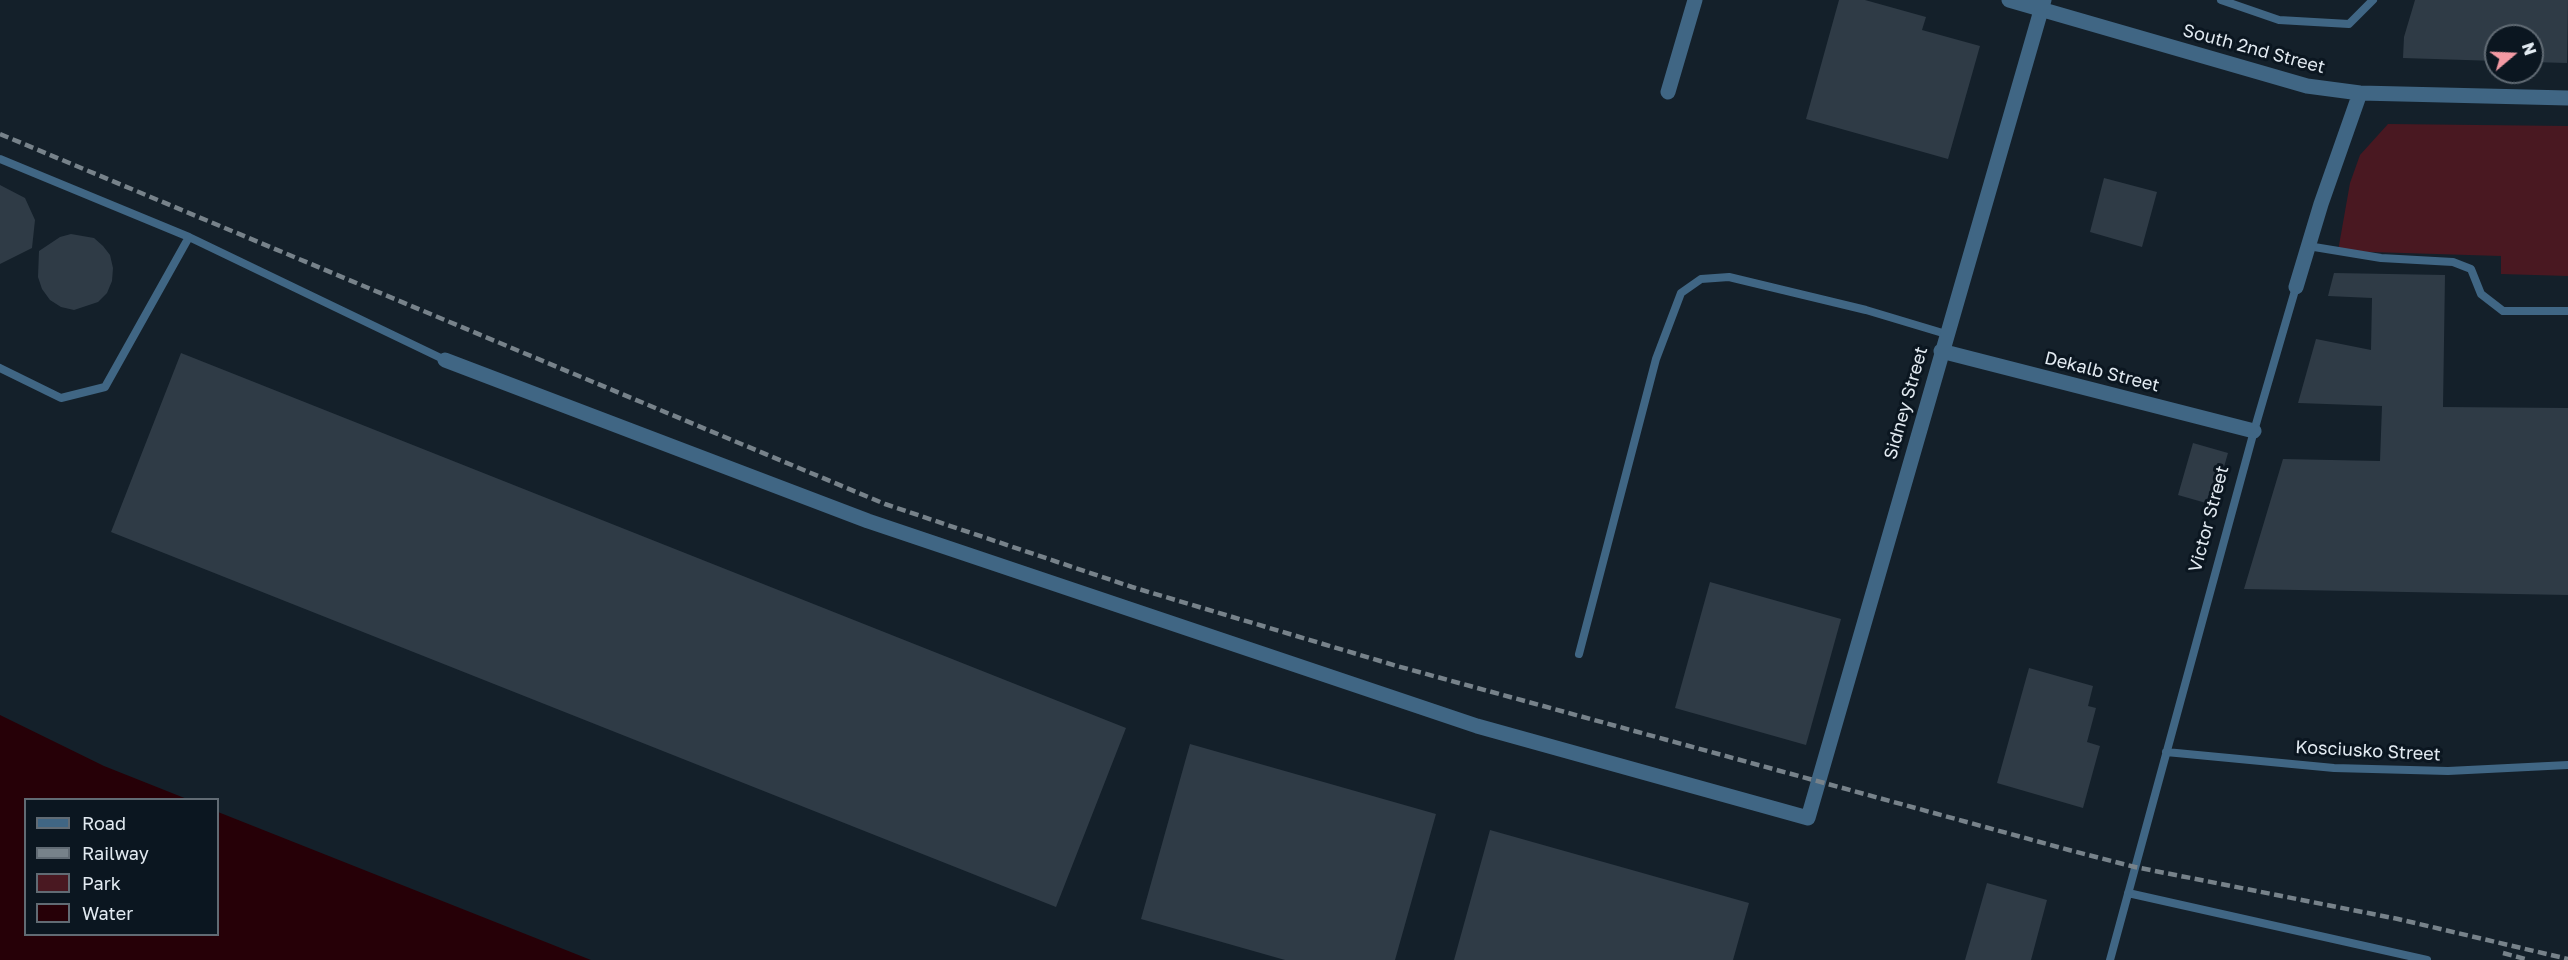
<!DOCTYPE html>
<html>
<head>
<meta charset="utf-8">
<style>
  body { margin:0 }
  #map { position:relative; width:2568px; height:960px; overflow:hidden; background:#14202a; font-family:"Golos Text",sans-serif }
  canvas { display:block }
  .legend { position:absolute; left:24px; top:798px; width:195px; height:138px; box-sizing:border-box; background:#0b1620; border:2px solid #616b74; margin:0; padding:8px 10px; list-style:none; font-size:18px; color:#e2eaf1 }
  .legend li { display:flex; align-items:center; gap:12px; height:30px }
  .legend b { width:30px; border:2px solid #616b74 }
  .north { position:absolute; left:2484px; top:24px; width:60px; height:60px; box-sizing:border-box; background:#0b1620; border:2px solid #616b74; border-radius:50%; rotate:71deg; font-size:16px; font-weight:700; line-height:24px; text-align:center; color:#e2eaf1 }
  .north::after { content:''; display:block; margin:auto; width:21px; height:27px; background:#f49aa4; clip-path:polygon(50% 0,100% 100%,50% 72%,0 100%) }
</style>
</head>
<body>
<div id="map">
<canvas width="2568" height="960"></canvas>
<ul class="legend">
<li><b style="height:8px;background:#406684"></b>Road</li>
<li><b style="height:8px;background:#77828a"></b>Railway</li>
<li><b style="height:16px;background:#491821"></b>Park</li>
<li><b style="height:16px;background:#260007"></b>Water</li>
</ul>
<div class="north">N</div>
</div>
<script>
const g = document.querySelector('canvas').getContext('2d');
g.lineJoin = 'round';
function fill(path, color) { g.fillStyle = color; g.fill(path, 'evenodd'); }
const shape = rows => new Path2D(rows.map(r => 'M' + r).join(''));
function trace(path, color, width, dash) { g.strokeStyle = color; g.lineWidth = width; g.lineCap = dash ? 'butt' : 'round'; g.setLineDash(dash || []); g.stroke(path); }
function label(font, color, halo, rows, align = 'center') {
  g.font = font + ' "Golos Text",sans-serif'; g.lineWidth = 6; g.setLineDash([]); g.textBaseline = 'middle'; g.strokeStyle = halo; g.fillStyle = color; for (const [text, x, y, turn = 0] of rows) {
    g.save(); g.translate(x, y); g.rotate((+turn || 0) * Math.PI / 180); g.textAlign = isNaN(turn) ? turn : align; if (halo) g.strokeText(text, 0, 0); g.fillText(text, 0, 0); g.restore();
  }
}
fill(shape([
  [2388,124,2568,126,2568,276,2501,274,2501,256,2338,251,2350,183,2360,155]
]), '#491821');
fill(shape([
  [0,715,104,766,187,799,26,800,26,934,218,934,218,812,591,960,0,960]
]), '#260007');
fill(shape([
  [1839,0,1865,0,1926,17,1922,30,1980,46,1948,159,1806,119],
  [2415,0,2568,0,2567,63,2532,62,2532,36,2496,36,2496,61,2403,58,2404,37],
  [2104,178,2157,192,2142,247,2090,232],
  [0,185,25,198,35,220,32,248,0,264],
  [71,234,94,238,103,246,110,255,113,268,112,281,107,293,98,302,74,310,61,307,50,300,42,289,38,277,39,251,60,237],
  [2334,273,2445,275,2443,407,2568,408,2568,595,2244,589,2283,459,2380,461,2382,406,2298,403,2316,339,2371,350,2372,298,2328,296],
  [181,353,1126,728,1056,907,111,532],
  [2193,443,2228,453,2213,505,2178,495],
  [1710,582,1841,619,1806,745,1675,708],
  [2029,668,2093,686,2088,706,2096,708,2087,742,2100,746,2083,808,1997,783],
  [1190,744,1436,814,1395,960,1285,960,1141,919],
  [1490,830,1749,903,1733,960,1454,960],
  [1987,883,2047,900,2031,960,1965,960]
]), '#2f3b46');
trace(shape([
  [2221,0,2279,20,2349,24,2373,0],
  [0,159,189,237],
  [2308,246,2381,258,2453,262,2471,269,2481,294,2503,311,2568,311],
  [0,368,61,398,105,387,189,237,445,360],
  [1579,654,1656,359,1681,293,1701,279,1729,277,1866,310,1946,334],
  [2166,752,2334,768,2448,771,2568,765],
  [2128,893,2427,960],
  [2110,960,2254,431,2296,287]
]), '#406684', 8);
trace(shape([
  [2009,0,2307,86,2360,93,2568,98],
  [1668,92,1695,0],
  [2296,287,2321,204,2360,93],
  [1941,351,2254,431],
  [445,360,868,521,1477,726,1808,818,2044,0]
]), '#406684', 15);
trace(shape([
  [0,134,885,504,1132,587,1397,666,2069,850,2135,867,2398,919,2568,959],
  [2503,953,2529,960]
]), '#77828a', 4.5, [9, 4.5]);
label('18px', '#e2eaf1', '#0b1620', [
  ["South 2nd Street",2254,49,15],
  ["Dekalb Street",2102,372,14],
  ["Sidney Street",1906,403,-74],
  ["Victor Street",2209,519,-75],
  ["Kosciusko Street",2368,751,3]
]);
</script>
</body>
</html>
